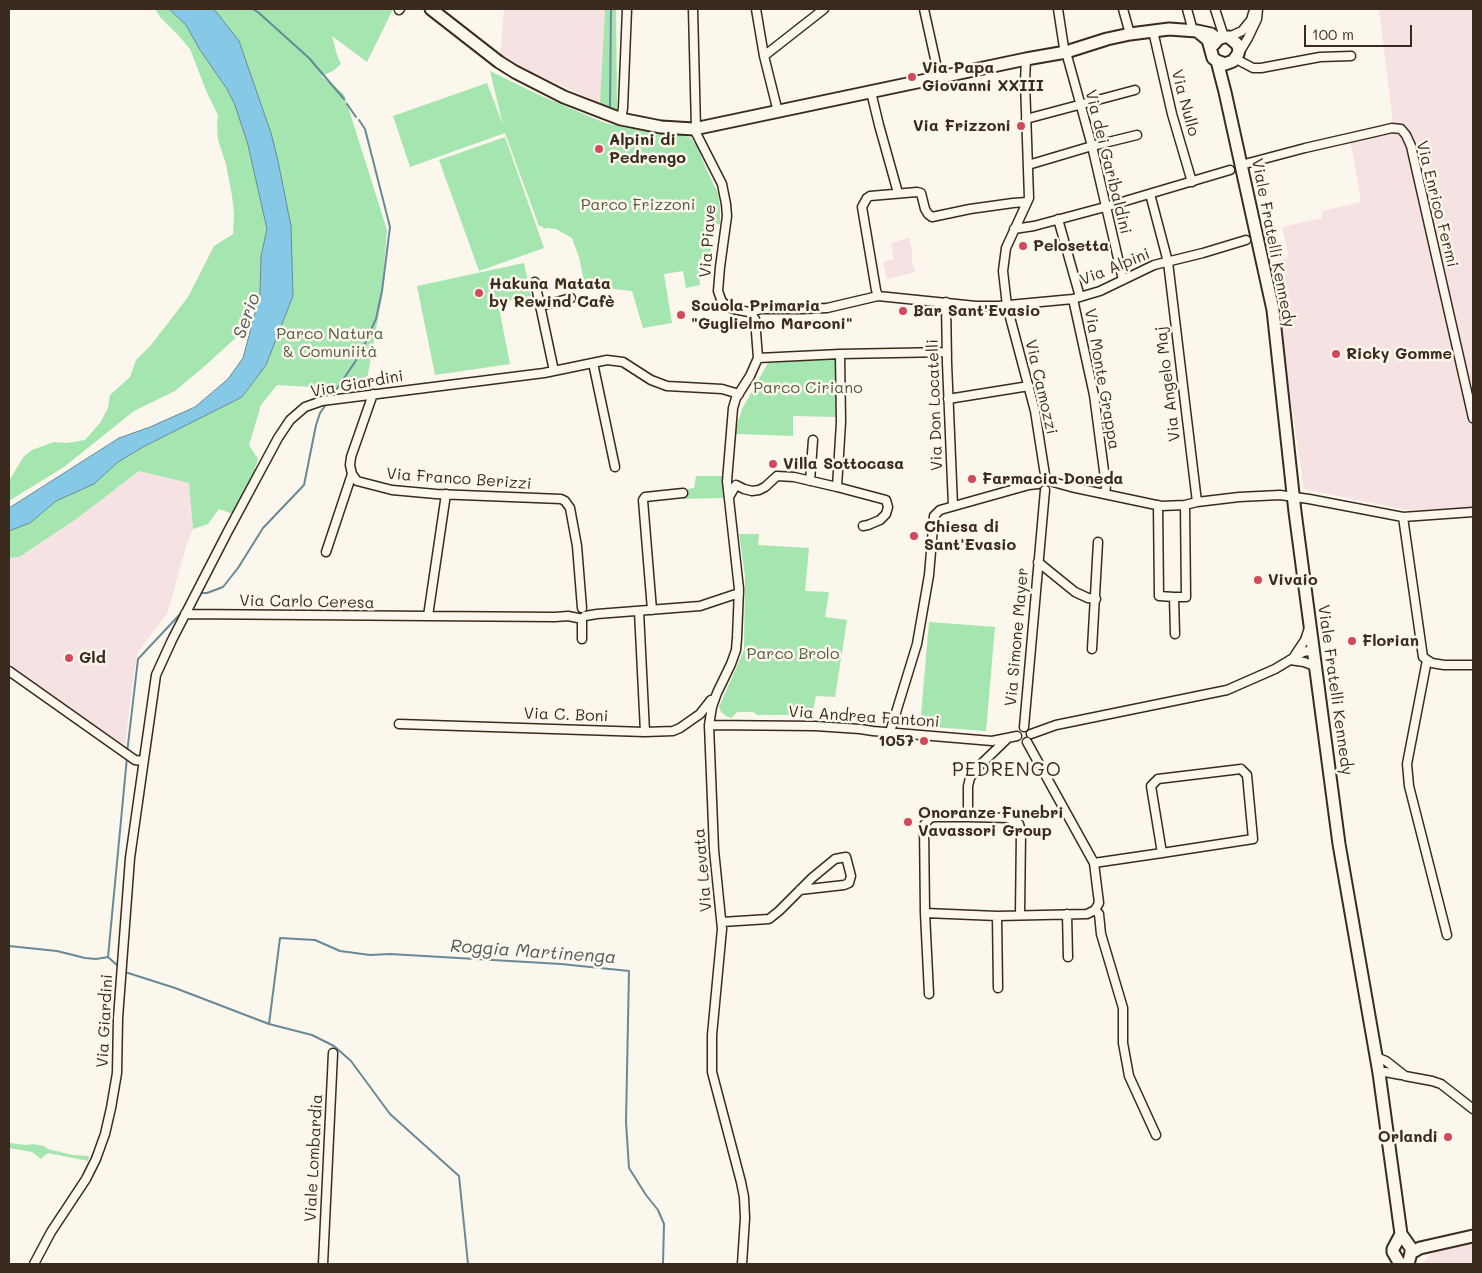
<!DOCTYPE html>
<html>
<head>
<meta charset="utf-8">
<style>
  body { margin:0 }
  #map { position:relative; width:1482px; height:1273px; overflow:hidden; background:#fbf7ec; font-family:Mali,sans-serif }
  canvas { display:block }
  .frame { position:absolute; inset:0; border:10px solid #3b2a1e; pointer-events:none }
  .scale { position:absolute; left:1304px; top:25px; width:108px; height:22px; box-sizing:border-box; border:2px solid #3b2a1e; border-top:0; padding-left:6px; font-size:15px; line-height:18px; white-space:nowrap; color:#3b2a1e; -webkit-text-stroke:4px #fbf7ec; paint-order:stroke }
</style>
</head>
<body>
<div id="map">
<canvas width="1482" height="1273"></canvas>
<div class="frame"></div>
<div class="scale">100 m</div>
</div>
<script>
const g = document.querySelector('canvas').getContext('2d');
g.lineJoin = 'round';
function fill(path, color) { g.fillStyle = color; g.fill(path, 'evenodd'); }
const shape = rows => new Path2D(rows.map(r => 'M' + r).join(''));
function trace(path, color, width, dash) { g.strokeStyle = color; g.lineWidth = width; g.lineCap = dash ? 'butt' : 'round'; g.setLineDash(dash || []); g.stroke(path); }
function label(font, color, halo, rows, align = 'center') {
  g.font = font + ' Mali,sans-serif'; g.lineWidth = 5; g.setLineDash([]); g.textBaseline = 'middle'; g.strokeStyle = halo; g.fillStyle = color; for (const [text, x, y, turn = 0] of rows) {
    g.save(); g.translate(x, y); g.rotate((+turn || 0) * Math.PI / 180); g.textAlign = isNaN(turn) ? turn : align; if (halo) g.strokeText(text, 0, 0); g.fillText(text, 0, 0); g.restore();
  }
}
fill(shape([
  [504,9,605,9,600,103,500,58],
  [1379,9,1473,9,1473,508,1406,510,1304,489,1271,263,1289,257,1282,227,1322,218,1322,211,1361,202,1349,132,1393,122],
  [909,238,913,255,911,256,915,272,887,279,883,262,894,259,891,243],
  [139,471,190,483,193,529,186,546,168,612,138,652,134,672,125,745,9,667,9,558,19,557,75,520],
  [1473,1241,1473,1264,1424,1264,1423,1262,1432,1253]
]), '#f6e2e2');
fill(shape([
  [155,9,169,9,186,25,200,50,227,89,235,105,248,145,267,229,261,256,260,294,256,309,247,315,241,333,206,365,175,391,134,411,64,467,9,501,9,481,24,456,32,450,54,442,67,443,85,440,100,423,108,408,110,395,130,377,136,360,151,345,188,297,214,246,233,234,234,213,232,196,226,164,218,140,217,124,218,115,207,93,190,49,179,36,161,18],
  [214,9,393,9,367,62,332,36,337,55,341,64,333,71,321,76,344,94,387,230,381,302,365,390,277,385,261,405,249,445,258,459,253,475,233,514,219,509,208,524,193,529,189,483,139,471,75,520,19,557,9,558,9,531,30,523,56,501,94,484,118,462,143,447,242,397,266,365,293,296,291,226,271,133,239,41],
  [605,9,616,9,617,110,600,103],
  [490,71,539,95,605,123,632,129,681,135,691,138,697,146,707,171,718,193,720,208,720,224,711,224,711,259,699,259,700,285,686,288,683,271,664,274,672,323,643,328,632,291,585,286,579,257,572,238,556,229,547,228,544,229,543,227,539,226,505,133,410,167,393,116,487,83,503,125],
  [505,137,544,248,479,271,439,160],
  [524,263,531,296,498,303,510,364,435,375,417,286],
  [836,359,837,417,793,416,793,436,736,434,736,428,742,409,768,363],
  [696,476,722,476,725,498,682,499,683,490,694,488],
  [739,534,759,534,758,545,809,548,805,591,829,592,825,617,847,620,835,697,816,696,812,715,757,715,753,712,737,712,731,718,726,716,721,712,719,707,744,650,745,576],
  [929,622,995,627,986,731,920,726],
  [9,1143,27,1145,33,1144,44,1146,48,1149,73,1155,89,1156,88,1161,48,1153,41,1159,32,1152,9,1148]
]), '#a5e5af');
const water = shape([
  [169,9,214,9,239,41,271,133,278,161,291,226,293,296,266,365,242,397,143,447,118,462,94,484,56,501,30,523,9,531,9,508,119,438,150,427,195,407,228,379,243,358,260,294,261,256,267,229,248,145,235,105,227,89,200,50,186,25,169,9]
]);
fill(water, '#86c9e7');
trace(water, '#688997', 1);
trace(shape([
  [253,9,259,13,309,58,344,99],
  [347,104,356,117],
  [610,106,611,9],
  [359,120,365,129,390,227,382,291,376,319,369,334],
  [334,393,361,353,367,339],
  [200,593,207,593,223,587,238,568,263,528,304,485,316,425,320,413,325,406],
  [127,753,138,659,183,611],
  [9,946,57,951,85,958,96,959,108,957],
  [119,967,108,957,127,757],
  [125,972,175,988,269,1024,312,1035,334,1046,351,1061,390,1114,459,1176,468,1264],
  [269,1024,280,938,315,940,340,951,370,955,390,954,561,964,629,971,626,1122,629,1168,646,1195,658,1210,664,1224,663,1264]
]), '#688997', 2);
const street = shape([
  [693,9,696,129],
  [756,9,764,56,778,112],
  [924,9,939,77],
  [1058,9,1064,48,1066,52,1092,146,1123,280],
  [1123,9,1130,34],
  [1187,9,1193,31],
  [1215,9,1224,37],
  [399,10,400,9],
  [1153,31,1172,114,1192,182],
  [1229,37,1242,31,1251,20,1253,13],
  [1239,53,1248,38,1257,19,1258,9],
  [764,56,824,9],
  [1026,59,1025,82,1029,198,1006,248,1003,271,1007,306,1035,411,1045,475],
  [1236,59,1253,68,1261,68,1320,57,1351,56],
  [871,92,879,125,898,193],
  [621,119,623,108,627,9],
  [1026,119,1135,90],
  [694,129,722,184,726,204,727,216,720,267,718,291,722,302,733,309,749,312,761,309,801,309,827,308,878,296,976,306,998,306,1073,299,1100,291,1154,265,1203,253,1246,240],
  [1028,165,1092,146,1137,135],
  [1241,165,1305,148,1375,132,1392,128,1401,129,1406,135,1411,146,1473,418],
  [1150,194,1168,262,1197,502],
  [1058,219,1080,297],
  [1014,229,1034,226,1105,207,1230,170],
  [535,282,554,371],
  [878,296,876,290,862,207,867,198,870,196,917,192,921,193,925,209,928,214,932,217,970,209,1013,203,1027,202],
  [1073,299,1094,395,1106,486,1105,494],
  [946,302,947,363,953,506],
  [541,306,571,298],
  [749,312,755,319,758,358],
  [758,358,840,354,947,352],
  [593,363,615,467],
  [373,394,351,457,350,465,352,474,357,481,392,490,436,494,561,499,565,501,570,508,577,546,582,608],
  [948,399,1029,386],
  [810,481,813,440],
  [1053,482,1071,487,1161,506,1185,505,1197,502,1239,497,1280,495,1309,499,1403,517,1473,512],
  [837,487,841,422,840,354],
  [729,497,736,485,744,489,752,491,759,490,765,487,777,476,794,477,837,487,886,500,888,507,886,514,880,520,868,525,863,526],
  [1158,505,1159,596,1174,597,1175,634],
  [1403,517,1423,657,1432,663,1444,665,1473,665],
  [326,552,352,474],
  [1038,562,1075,592,1088,598,1096,599],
  [1174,597,1186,597,1185,505],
  [652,610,643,500,645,497,683,493],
  [639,611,645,732],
  [185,614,428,616,555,617,568,616,578,618],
  [428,616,446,494],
  [585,616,597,614,700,606,739,593],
  [582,618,582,639],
  [1092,649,1098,542],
  [1295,655,1305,640,1309,628],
  [1290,660,1304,662,1312,665,1316,670],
  [1427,660,1407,764,1409,786,1447,935],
  [9,671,135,760,143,761],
  [399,724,645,732,673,731,680,728,700,714,711,700],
  [709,725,815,726,860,729,873,731,992,741,1017,736],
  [1024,727,1045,490],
  [890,732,917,644,929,575,934,516,940,510,1029,485,1038,484],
  [1031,734,1056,725,1227,690,1275,669,1290,660,1303,652,1314,650],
  [1008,738,976,769,970,778,968,786,968,817,1009,818,1019,824,1021,831,1020,915],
  [1027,742,1094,863,1099,903,1095,910],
  [1241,769,1247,775,1253,839,1162,853,1151,786,1158,779,1241,769],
  [1094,863,1162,853],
  [1095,910,1099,914,1101,934,1123,1008,1123,1043,1129,1076,1156,1135],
  [925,913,924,825,929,819,933,817,968,817],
  [1067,914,1068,957],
  [997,916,998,988],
  [722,922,769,919,779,911,812,878,835,859,846,857,851,876,849,883,844,885,800,890],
  [929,994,925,913,997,916,1087,914,1095,910],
  [1376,1057,1386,1061,1405,1076,1432,1081,1441,1084,1473,1109],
  [1379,1073,1385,1072,1401,1075],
  [34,1264,51,1232,86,1179,96,1159,105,1134,111,1108,117,1073,118,1018,130,858,156,675,172,640,227,533,278,438,290,420,305,407,322,401,544,373,607,360,623,362,651,380,667,386,722,389,739,394],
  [323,1264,333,1053],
  [742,1264,745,1218,744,1197,741,1182,712,1072,712,1035,722,929,714,850,709,725,712,707,717,693,731,664,736,650,737,638,739,589,727,481,733,408,736,398,750,376,758,358]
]);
const secondary = shape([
  [431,9,499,62,515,72,564,97,621,119,661,127,694,129,1026,59,1066,52,1107,39,1130,34,1169,29,1197,31,1211,34,1218,39],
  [1197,31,1208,40,1213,58,1217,61,1225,92,1273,310,1295,512,1339,844,1379,1073,1401,1234,1411,1248,1411,1253,1408,1264],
  [1214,44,1218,39,1224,37,1229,37,1237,44,1239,49,1238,54,1233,61,1225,64,1217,61],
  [1411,1253,1420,1248,1473,1236],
  [1400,1264,1393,1252,1393,1249,1401,1234]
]);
trace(street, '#3b2a1e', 11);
trace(secondary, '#3b2a1e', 15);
trace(street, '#fbf7ec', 8);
trace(secondary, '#fbf7ec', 11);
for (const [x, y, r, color] of [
  [912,77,5,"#d1495b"],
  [1021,126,5,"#d1495b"],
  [599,149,5,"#d1495b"],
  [1023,246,5,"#d1495b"],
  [479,293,5,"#d1495b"],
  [903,311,5,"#d1495b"],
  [681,315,5,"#d1495b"],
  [1336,354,5,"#d1495b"],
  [773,464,5,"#d1495b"],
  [972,479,5,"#d1495b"],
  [914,536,5,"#d1495b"],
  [1258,580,5,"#d1495b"],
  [1352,641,5,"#d1495b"],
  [69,658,5,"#d1495b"],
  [924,741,5,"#d1495b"],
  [908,822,5,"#d1495b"],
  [1448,1137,5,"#d1495b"]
]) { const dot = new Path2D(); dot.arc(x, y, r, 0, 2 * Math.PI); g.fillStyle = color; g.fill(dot); trace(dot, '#fbf7ec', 2); }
label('bold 16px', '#3b2a1e', '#fbf7ec', [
  ["Via Papa",922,68],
  ["Giovanni XXIII",922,86],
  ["Via Frizzoni",1011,126,"right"],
  ["Alpini di",609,140],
  ["Pedrengo",609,158],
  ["Pelosetta",1033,246],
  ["Hakuna Matata",489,284],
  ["by Rewind Cafè",489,302],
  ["Scuola Primaria",691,306],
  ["\"Guglielmo Marconi\"",691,324],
  ["Bar Sant'Evasio",913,311],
  ["Ricky Gomme",1346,354],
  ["Villa Sottocasa",783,464],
  ["Farmacia Doneda",982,479],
  ["Chiesa di",924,527],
  ["Sant'Evasio",924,545],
  ["Vivaio",1268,580],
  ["Florian",1362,641],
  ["Gld",79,658],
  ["1057",914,741,"right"],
  ["Onoranze Funebri",918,813],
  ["Vavassori Group",918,831],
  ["Orlandi",1438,1137,"right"]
], 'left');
label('16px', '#3b2a1e', '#fbf7ec', [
  ["Via Nullo",1185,103,75],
  ["Via dei Garibaldini",1108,162,76],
  ["Via Enrico Fermi",1437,204,76],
  ["Via Piave",708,241,-86],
  ["Viale Fratelli Kennedy",1273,243,79],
  ["Via Alpini",1115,267,-22],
  ["Via Monte Grappa",1102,379,80],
  ["Via Giardini",357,384,-10],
  ["Via Angelo Maj",1168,384,-97],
  ["Via Camozzi",1041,387,77],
  ["Via Don Locatelli",935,405,-92],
  ["Via Franco Berizzi",459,479,4],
  ["Via Carlo Ceresa",307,602,1],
  ["Via Simone Mayer",1017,637,-85],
  ["Viale Fratelli Kennedy",1335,690,82],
  ["Via C. Boni",566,715,2],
  ["Via Andrea Fantoni",864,717,4],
  ["Via Levata",703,870,-95],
  ["Via Giardini",105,1021,-87],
  ["Viale Lombardia",314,1158,-87]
]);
label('16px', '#565942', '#fbf7ec', [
  ["Parco Frizzoni",638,205],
  ["Parco Natura",330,334],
  ["& Comuniità",330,352],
  ["Parco Ciriano",808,388],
  ["Parco Brolo",793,654]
]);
label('italic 18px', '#525a5a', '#fbf7ec', [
  ["Serio",247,316,-70],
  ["Roggia Martinenga",533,952,4]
]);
g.letterSpacing = '1px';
label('19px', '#3b2a1e', '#fbf7ec', [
  ["PEDRENGO",1007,770]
]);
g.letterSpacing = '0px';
</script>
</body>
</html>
